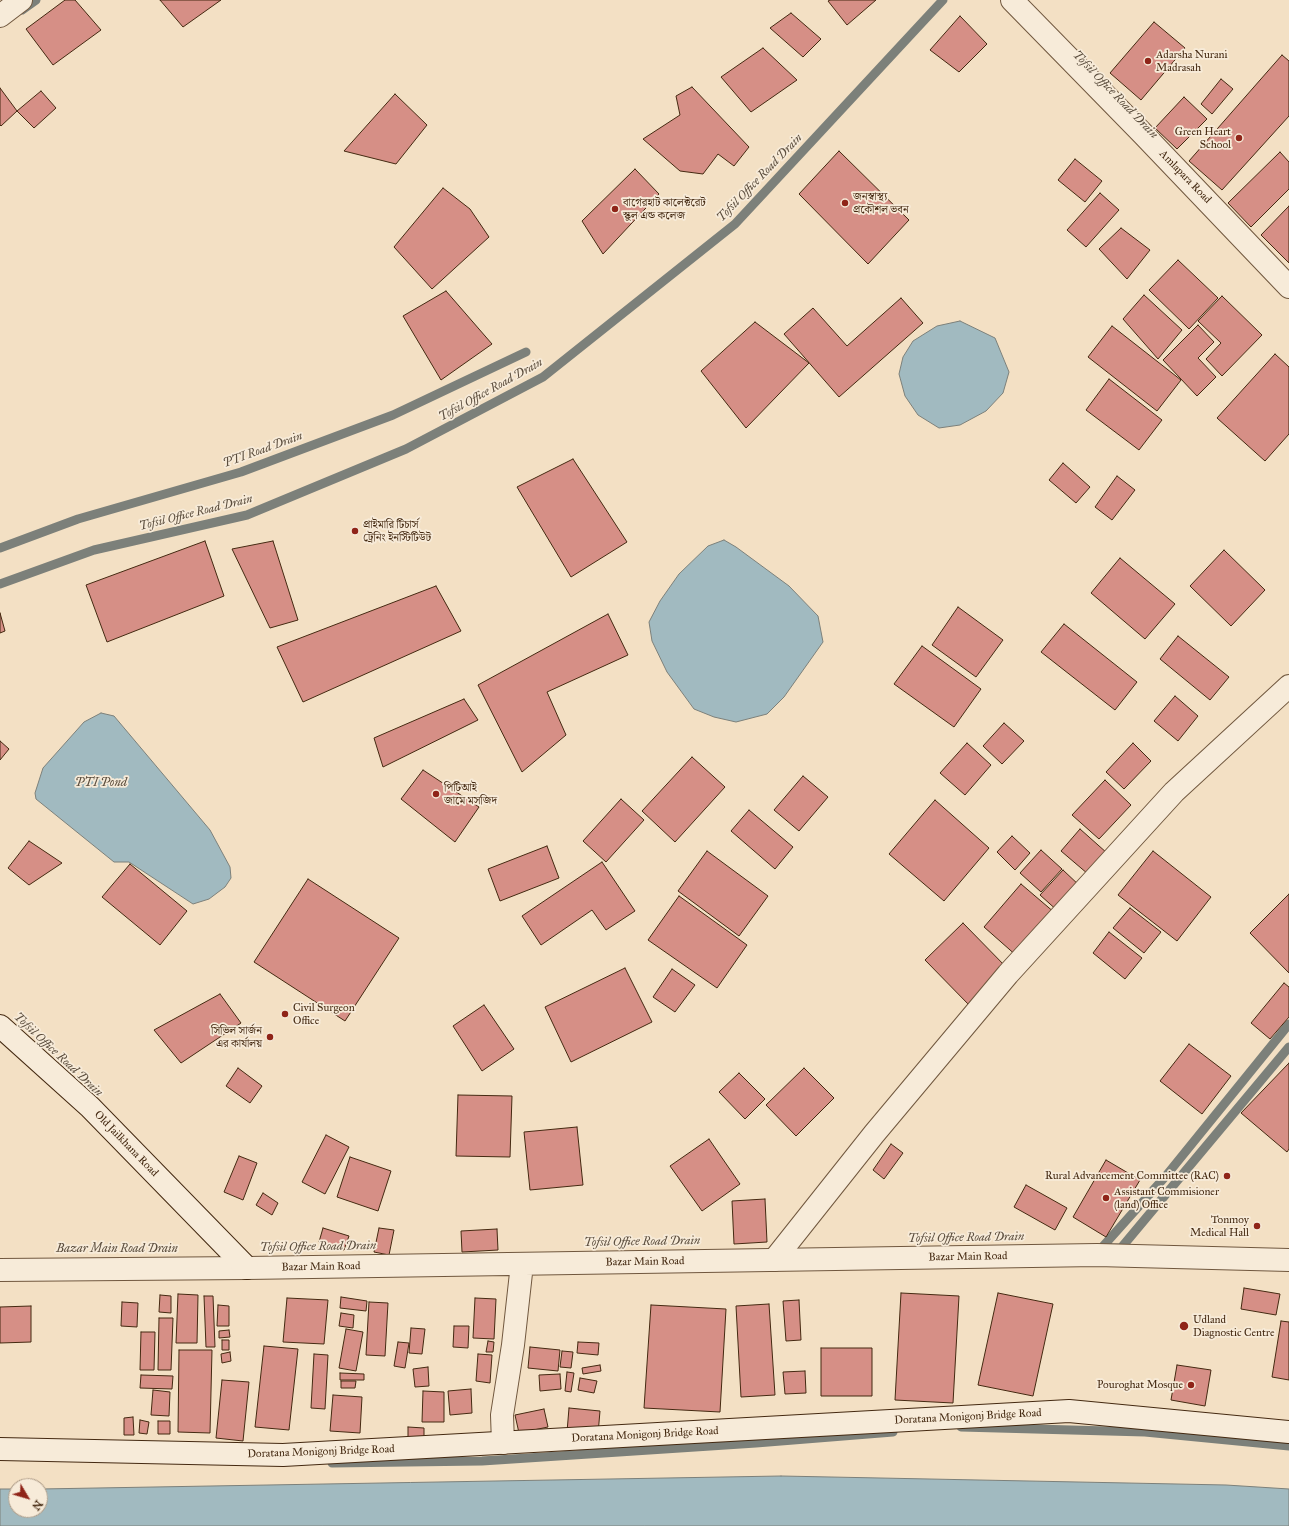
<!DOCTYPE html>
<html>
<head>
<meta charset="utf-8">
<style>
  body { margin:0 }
  #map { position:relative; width:1289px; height:1526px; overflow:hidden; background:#f3e0c4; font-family:"IM FELL Great Primer",serif }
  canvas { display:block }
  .north { position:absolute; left:8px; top:1478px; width:40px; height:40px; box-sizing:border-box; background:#f7ebd9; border:1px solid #af9d89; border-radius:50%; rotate:128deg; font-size:11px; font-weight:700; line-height:16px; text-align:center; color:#442911 }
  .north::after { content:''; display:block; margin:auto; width:14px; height:18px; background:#8f2418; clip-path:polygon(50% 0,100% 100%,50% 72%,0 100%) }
</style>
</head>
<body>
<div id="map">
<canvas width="1289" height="1526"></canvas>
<div class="north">N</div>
</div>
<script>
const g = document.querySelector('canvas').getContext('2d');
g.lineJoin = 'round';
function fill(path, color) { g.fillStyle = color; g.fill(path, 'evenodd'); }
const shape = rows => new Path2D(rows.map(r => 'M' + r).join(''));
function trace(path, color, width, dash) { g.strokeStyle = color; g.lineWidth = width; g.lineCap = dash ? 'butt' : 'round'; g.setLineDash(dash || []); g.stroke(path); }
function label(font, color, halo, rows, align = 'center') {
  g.font = font + ' "IM FELL Great Primer","Noto Serif Bengali",serif'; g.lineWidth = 3.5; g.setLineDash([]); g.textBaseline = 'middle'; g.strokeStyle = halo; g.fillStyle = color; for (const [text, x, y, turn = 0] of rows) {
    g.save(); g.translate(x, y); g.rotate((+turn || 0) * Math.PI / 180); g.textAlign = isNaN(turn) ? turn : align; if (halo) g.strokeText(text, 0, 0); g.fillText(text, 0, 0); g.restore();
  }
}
const water = shape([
  [960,321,995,338,1009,372,1003,393,986,411,960,425,939,428,918,415,905,396,899,374,903,357,913,341,937,326,960,321],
  [724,540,736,547,789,586,818,616,823,642,784,697,767,714,736,722,714,717,694,709,667,672,652,641,649,622,660,601,679,574,708,546,724,540],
  [101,713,114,716,210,830,230,867,231,878,225,887,209,899,193,904,129,862,114,862,36,799,35,793,43,768,84,722,101,713],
  [781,1476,1226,1485,1289,1489,1289,1526,0,1526,0,1489,16,1489,16,1510,40,1510,40,1489,781,1476]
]);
fill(water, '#a1bac0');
trace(water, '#7c807a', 1);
trace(shape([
  [22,10,36,0],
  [0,548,78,519,241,472,393,415,526,352],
  [0,584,94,550,247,515,406,449,543,377,735,224,943,0],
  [1112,1248,1121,1248,1289,1047],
  [1097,1253,1165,1177,1289,1024],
  [961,1427,1145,1432,1289,1446],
  [332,1463,482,1461,756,1443,893,1432]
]), '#7c807a', 9);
const building = shape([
  [65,0,75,0,101,30,53,65,26,29,65,0],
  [160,0,221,0,183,27,160,0],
  [830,0,876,0,847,25,828,1,830,0],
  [791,13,821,39,803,57,770,28,791,13],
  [960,16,987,44,959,72,930,50,960,16],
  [1154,22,1185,48,1141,100,1110,73,1154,22],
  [763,48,797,80,751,112,721,77,763,48],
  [1282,55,1289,61,1289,116,1222,190,1189,161,1282,55],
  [1221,79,1233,89,1212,114,1201,104,1221,79],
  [692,87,749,147,734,166,718,154,703,174,680,171,643,139,680,115,676,96,692,87],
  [0,88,17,111,1,126,0,125,0,88],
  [41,91,56,108,34,128,17,111,41,91],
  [395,94,427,125,396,164,344,151,395,94],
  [1184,97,1207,119,1177,149,1155,128,1184,97],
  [839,151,909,220,868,264,799,194,839,151],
  [1280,152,1289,162,1289,189,1251,227,1228,203,1280,152],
  [1075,159,1102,181,1085,202,1058,180,1075,159],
  [635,169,659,194,603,254,582,221,635,169],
  [443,188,470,209,489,237,432,289,394,247,443,188],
  [1100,193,1119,210,1086,247,1067,230,1100,193],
  [1289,206,1289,263,1261,235,1289,206],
  [1121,228,1150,250,1127,279,1099,249,1121,228],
  [1178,260,1218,298,1189,329,1149,290,1178,260],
  [446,291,492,344,441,380,403,316,446,291],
  [1144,295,1182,330,1158,359,1123,319,1144,295],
  [1222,296,1262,335,1222,376,1206,359,1221,343,1198,321,1222,296],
  [901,298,923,323,839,397,784,334,813,308,847,346,901,298],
  [755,322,809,363,746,428,701,371,755,322],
  [1198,325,1214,342,1198,358,1216,377,1197,396,1163,360,1198,325],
  [1112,326,1181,380,1157,411,1088,357,1112,326],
  [1275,354,1289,367,1289,434,1265,461,1217,418,1275,354],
  [1109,379,1162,420,1139,450,1086,410,1109,379],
  [573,459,627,542,571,577,517,487,573,459],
  [1063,463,1090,487,1076,503,1049,480,1063,463],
  [1117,476,1135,490,1112,520,1095,507,1117,476],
  [205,541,224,596,107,642,86,585,205,541],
  [273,541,298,620,270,628,232,549,273,541],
  [1224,550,1265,590,1231,626,1190,586,1224,550],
  [1120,558,1175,604,1145,639,1091,593,1120,558],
  [436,586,461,631,303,702,277,647,436,586],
  [958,607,1003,640,976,677,932,645,958,607],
  [0,613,5,631,0,633,0,613],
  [608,614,628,655,547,692,566,735,522,772,478,685,608,614],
  [1064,624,1137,682,1115,710,1041,652,1064,624],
  [1178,636,1229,677,1210,700,1160,659,1178,636],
  [922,646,981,689,954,727,894,684,922,646],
  [1175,696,1198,716,1178,741,1154,721,1175,696],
  [464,699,478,720,383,767,374,738,464,699],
  [1004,723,1024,741,1002,764,983,746,1004,723],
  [0,741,9,749,0,760,0,741],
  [967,743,991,765,965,795,940,773,967,743],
  [1133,743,1151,761,1124,789,1106,772,1133,743],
  [692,757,725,787,675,842,642,811,692,757],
  [423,770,479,807,455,842,401,799,423,770],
  [803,776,828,797,799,831,774,810,803,776],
  [1105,780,1131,805,1099,839,1072,815,1105,780],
  [621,799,644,820,606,862,583,841,621,799],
  [935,800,989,848,944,901,889,854,935,800],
  [749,810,793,847,775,869,731,831,749,810],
  [1080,829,1107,853,1088,874,1061,851,1080,829],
  [1012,836,1030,853,1015,870,997,852,1012,836],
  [29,841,62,863,29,885,8,868,29,841],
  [547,846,559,878,500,901,488,869,547,846],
  [1041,850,1062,869,1041,892,1020,873,1041,850],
  [707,851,768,896,739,936,678,891,707,851],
  [1153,851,1211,897,1177,941,1118,895,1153,851],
  [602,862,635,911,606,930,592,910,541,945,522,916,602,862],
  [130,864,187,911,160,945,102,897,130,864],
  [1063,870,1081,887,1059,912,1040,895,1063,870],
  [308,879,399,938,345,1021,254,962,308,879],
  [1021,884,1055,913,1018,957,984,927,1021,884],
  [1289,894,1289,973,1250,933,1289,894],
  [679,896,747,945,717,988,648,940,679,896],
  [1130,908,1161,932,1144,953,1113,928,1130,908],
  [963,923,1008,969,970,1006,925,960,963,923],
  [1109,932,1142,958,1125,979,1093,953,1109,932],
  [625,968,652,1022,571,1062,545,1007,625,968],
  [672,969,695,985,675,1012,653,997,672,969],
  [1284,983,1289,987,1289,1017,1270,1039,1251,1023,1284,983],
  [220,994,241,1023,181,1063,154,1030,220,994],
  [484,1005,514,1049,482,1071,453,1026,484,1005],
  [1189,1044,1231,1076,1202,1114,1160,1081,1189,1044],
  [1289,1063,1289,1149,1287,1152,1241,1113,1289,1063],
  [238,1068,262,1086,250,1103,226,1086,238,1068],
  [804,1068,834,1098,796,1136,766,1105,804,1068],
  [739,1073,765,1099,745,1119,719,1092,739,1073],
  [458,1095,512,1096,510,1157,456,1156,458,1095],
  [577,1127,583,1185,530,1190,524,1132,577,1127],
  [326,1135,349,1147,325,1194,302,1182,326,1135],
  [709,1139,740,1184,702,1211,670,1166,709,1139],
  [891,1144,903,1153,884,1179,873,1170,891,1144],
  [239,1156,257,1163,243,1200,224,1192,239,1156],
  [350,1157,391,1171,378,1211,337,1197,350,1157],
  [1106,1160,1140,1180,1106,1237,1073,1217,1106,1160],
  [1026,1185,1067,1208,1055,1230,1014,1207,1026,1185],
  [263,1193,278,1203,272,1215,256,1205,263,1193],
  [765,1199,767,1242,734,1244,732,1201,765,1199],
  [323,1228,349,1236,344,1250,319,1242,323,1228],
  [379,1228,394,1230,389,1255,374,1252,379,1228],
  [497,1229,498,1250,462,1252,461,1231,497,1229],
  [1244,1288,1280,1294,1276,1315,1241,1309,1244,1288],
  [901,1293,959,1296,953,1403,895,1400,901,1293],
  [998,1293,1053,1304,1033,1396,978,1385,998,1293],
  [178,1294,198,1295,197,1343,176,1343,178,1294],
  [160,1295,171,1296,171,1313,159,1312,160,1295],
  [204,1296,213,1296,215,1347,206,1347,204,1296],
  [341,1297,367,1301,366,1311,340,1308,341,1297],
  [287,1298,328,1300,324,1344,283,1342,287,1298],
  [475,1298,496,1299,494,1339,473,1338,475,1298],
  [799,1300,801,1340,786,1341,783,1301,799,1300],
  [122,1302,138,1303,137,1327,121,1326,122,1302],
  [369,1302,388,1303,385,1356,366,1355,369,1302],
  [769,1304,775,1395,741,1397,736,1306,769,1304],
  [218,1305,229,1306,229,1326,217,1326,218,1305],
  [651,1305,726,1309,720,1412,644,1408,651,1305],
  [31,1306,31,1342,0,1343,0,1307,31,1306],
  [341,1313,354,1315,353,1328,339,1326,341,1313],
  [159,1318,173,1318,171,1370,158,1370,159,1318],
  [1281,1321,1289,1322,1289,1380,1272,1377,1281,1321],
  [454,1326,469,1326,468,1348,453,1347,454,1326],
  [411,1328,425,1329,422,1354,409,1353,411,1328],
  [346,1329,363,1332,356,1371,339,1368,346,1329],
  [229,1330,230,1337,219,1338,219,1331,229,1330],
  [141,1332,155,1332,154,1370,140,1370,141,1332],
  [222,1340,229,1340,229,1350,222,1350,222,1340],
  [488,1341,494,1342,493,1352,486,1352,488,1341],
  [398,1342,409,1343,405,1368,394,1366,398,1342],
  [578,1342,599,1343,598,1355,577,1353,578,1342],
  [264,1346,298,1349,289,1430,255,1427,264,1346],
  [530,1347,560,1350,558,1371,528,1368,530,1347],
  [821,1348,872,1348,872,1396,821,1396,821,1348],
  [179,1350,212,1350,210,1433,178,1432,179,1350],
  [562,1351,573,1352,571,1368,560,1367,562,1351],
  [230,1352,231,1361,222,1363,221,1354,230,1352],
  [314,1354,328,1355,325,1409,311,1408,314,1354],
  [478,1354,492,1355,490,1383,476,1381,478,1354],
  [600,1365,601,1371,583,1374,582,1368,600,1365],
  [1177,1365,1211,1370,1205,1406,1171,1400,1177,1365],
  [428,1367,429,1386,415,1387,413,1369,428,1367],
  [805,1371,806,1393,785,1394,783,1372,805,1371],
  [567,1372,574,1373,571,1392,565,1391,567,1372],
  [340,1373,364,1374,364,1380,340,1380,340,1373],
  [560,1374,561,1389,540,1391,539,1375,560,1374],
  [141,1375,173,1376,172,1389,140,1388,141,1375],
  [580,1378,597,1381,594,1393,578,1390,580,1378],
  [222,1380,249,1382,243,1441,216,1438,222,1380],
  [341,1381,356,1381,355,1388,341,1388,341,1381],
  [471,1389,472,1413,450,1415,448,1391,471,1389],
  [153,1390,170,1392,169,1416,151,1415,153,1390],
  [423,1391,444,1392,444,1422,422,1422,423,1391],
  [333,1395,362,1397,360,1433,330,1431,333,1395],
  [569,1408,600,1411,598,1434,567,1432,569,1408],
  [544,1409,548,1427,519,1433,515,1415,544,1409],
  [133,1417,134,1435,124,1435,124,1418,133,1417],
  [140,1420,149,1422,147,1434,139,1433,140,1420],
  [158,1421,170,1421,170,1434,158,1434,158,1421],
  [408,1427,424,1428,424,1440,408,1439,408,1427]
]);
fill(building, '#d68f86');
trace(building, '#442911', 1);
const minor = shape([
  [774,1260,874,1134,1008,974,1174,792,1289,686]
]);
const tertiary = shape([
  [1012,0,1143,134,1289,287],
  [0,16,21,0],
  [0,1270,247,1268,1097,1255,1289,1260],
  [503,1443,502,1415,513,1345,522,1264]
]);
const secondary = shape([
  [0,1026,90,1107,247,1268],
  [0,1449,283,1455,1069,1411,1289,1432]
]);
trace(minor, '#70573e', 24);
trace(tertiary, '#70573e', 24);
trace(secondary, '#442911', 24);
trace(minor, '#f7ebd9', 22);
trace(tertiary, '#f7ebd9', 22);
trace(secondary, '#f7ebd9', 22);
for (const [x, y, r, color] of [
  [1148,61,4,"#8f2418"],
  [1239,138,4,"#8f2418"],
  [845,203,4,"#8f2418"],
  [615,209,4,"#8f2418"],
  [355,531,4,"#8f2418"],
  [436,794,4,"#8f2418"],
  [285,1014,4,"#8f2418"],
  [270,1037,4,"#8f2418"],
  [1227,1176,4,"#8f2418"],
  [1106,1198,4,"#8f2418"],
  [1257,1226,4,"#8f2418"],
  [1184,1326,5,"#8f2418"],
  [1191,1385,4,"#8f2418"]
]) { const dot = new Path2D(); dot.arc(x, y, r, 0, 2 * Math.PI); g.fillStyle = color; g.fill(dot); trace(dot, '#f7ebd9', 1.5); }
label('11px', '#442911', '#f7ebd9', [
  ["Adarsha Nurani",1156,55],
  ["Madrasah",1156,68],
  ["Green Heart",1231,132,"right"],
  ["School",1231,145,"right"],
  ["জনস্বাস্থ্য",853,197],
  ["প্রকৌশল ভবন",853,210],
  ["বাগেরহাট কালেক্টরেট",623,203],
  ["স্কুল এন্ড কলেজ",623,216],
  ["প্রাইমারি টিচার্স",363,525],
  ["ট্রেনিং ইনস্টিটিউট",363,538],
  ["পিটিআই",444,788],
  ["জামে মসজিদ",444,801],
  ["Civil Surgeon",293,1008],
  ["Office",293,1021],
  ["সিভিল সার্জন",262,1031,"right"],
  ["এর কার্যালয়",262,1044,"right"],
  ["Rural Advancement Committee (RAC)",1219,1176,"right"],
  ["Assistant Commisioner",1114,1192],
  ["(land) Office",1114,1205],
  ["Tonmoy",1249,1220,"right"],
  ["Medical Hall",1249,1233,"right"],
  ["Udland",1193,1320],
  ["Diagnostic Centre",1193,1333],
  ["Pouroghat Mosque",1183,1385,"right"]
], 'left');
label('11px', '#442911', '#f7ebd9', [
  ["Amlapara Road",1185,177,46],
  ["Old Jailkhana Road",126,1144,46],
  ["Bazar Main Road",968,1257,-1],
  ["Bazar Main Road",645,1262,-1],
  ["Bazar Main Road",321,1267,-1],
  ["Doratana Monigonj Bridge Road",968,1417,-3],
  ["Doratana Monigonj Bridge Road",645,1435,-3],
  ["Doratana Monigonj Bridge Road",321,1452,-2]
]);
label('italic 12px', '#5b4d3d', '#f7ebd9', [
  ["Tofsil Office Road Drain",1115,95,46],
  ["Tofsil Office Road Drain",760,178,-46],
  ["Tofsil Office Road Drain",491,390,-29],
  ["PTI Road Drain",263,450,-20],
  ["Tofsil Office Road Drain",196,513,-14],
  ["PTI Pond",101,783],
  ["Tofsil Office Road Drain",58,1055,43],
  ["Tofsil Office Road Drain",966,1238,-1],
  ["Tofsil Office Road Drain",642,1242,-1],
  ["Tofsil Office Road Drain",318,1247,-1],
  ["Bazar Main Road Drain",117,1249]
]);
</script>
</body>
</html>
